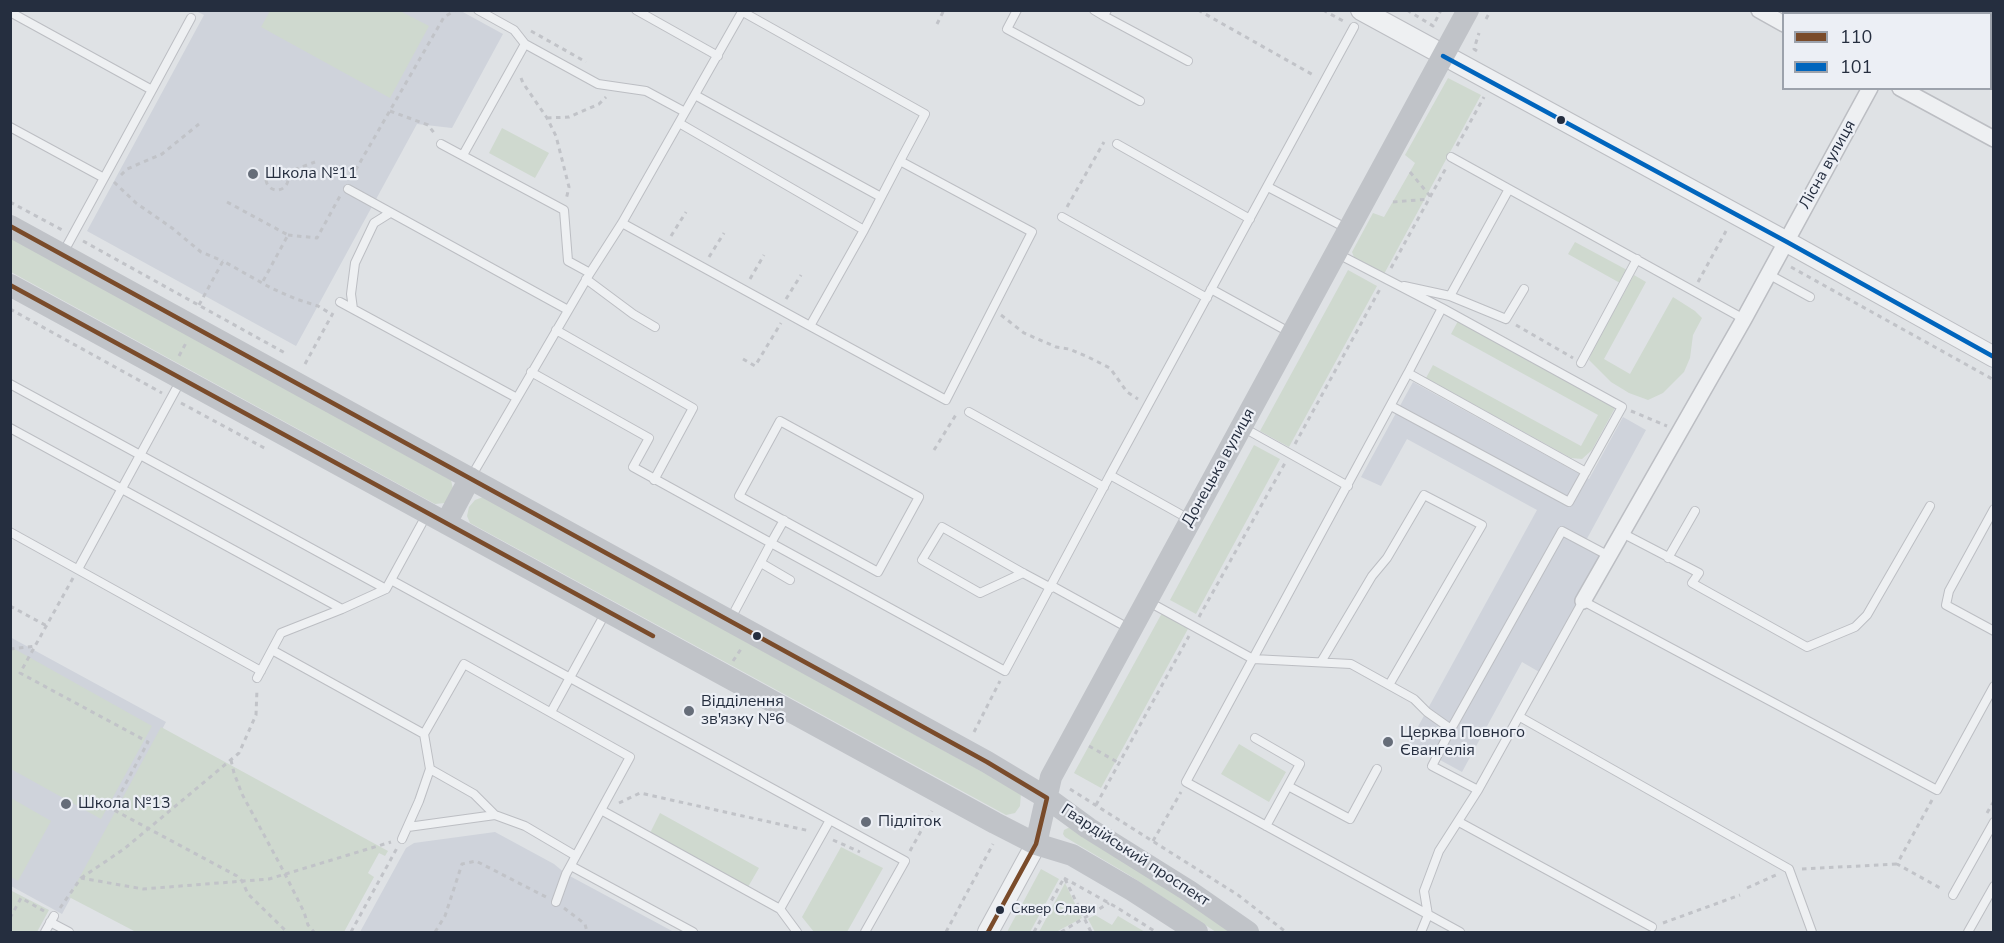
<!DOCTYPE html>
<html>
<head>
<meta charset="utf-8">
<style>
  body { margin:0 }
  #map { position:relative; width:2004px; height:943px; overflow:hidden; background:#dfe2e5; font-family:"Nunito Sans",sans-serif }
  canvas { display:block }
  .frame { position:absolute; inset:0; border:12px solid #252e3f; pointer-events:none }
  .legend { position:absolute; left:1782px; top:12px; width:210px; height:78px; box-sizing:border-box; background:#eceff5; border:2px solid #9ca2ac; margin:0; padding:8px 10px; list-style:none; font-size:18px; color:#252e3f }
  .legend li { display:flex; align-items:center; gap:12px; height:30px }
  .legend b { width:30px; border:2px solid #9ca2ac }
</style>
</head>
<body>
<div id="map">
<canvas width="2004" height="943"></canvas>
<div class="frame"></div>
<ul class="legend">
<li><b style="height:8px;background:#7a4b2a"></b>110</li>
<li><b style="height:8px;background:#0065bd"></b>101</li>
</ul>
</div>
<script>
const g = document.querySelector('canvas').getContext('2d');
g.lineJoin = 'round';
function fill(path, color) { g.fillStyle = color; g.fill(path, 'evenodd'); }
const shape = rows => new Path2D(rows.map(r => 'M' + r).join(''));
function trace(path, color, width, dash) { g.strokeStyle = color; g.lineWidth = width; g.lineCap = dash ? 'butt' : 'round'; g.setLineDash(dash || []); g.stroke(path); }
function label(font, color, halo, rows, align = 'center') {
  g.font = font + ' "Nunito Sans",sans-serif'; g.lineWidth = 4.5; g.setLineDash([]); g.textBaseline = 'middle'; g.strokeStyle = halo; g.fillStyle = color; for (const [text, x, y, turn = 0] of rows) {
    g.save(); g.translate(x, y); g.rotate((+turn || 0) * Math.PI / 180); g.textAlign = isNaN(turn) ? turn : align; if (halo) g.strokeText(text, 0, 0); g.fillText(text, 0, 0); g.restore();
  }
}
fill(shape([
  [196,11,461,11,503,34,452,128,417,124,296,346,87,231,204,15],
  [1413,382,1589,479,1623,417,1646,430,1583,546,1604,558,1541,673,1522,662,1462,772,1409,743,1537,510,1407,439,1381,486,1361,477],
  [10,637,166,722,62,914,11,886],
  [495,832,554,864,566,874,674,932,360,932,406,848,414,843]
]), '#cfd3db');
fill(shape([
  [270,11,400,11,429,26,390,98,261,27],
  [1448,78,1481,95,1384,274,1355,260,1352,252,1373,213,1384,217,1415,163,1405,155],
  [502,128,549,153,535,178,489,153],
  [10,237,451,480,453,489,445,503,435,504,11,272],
  [1575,242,1627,270,1620,283,1568,254],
  [1348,270,1377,286,1289,447,1260,431],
  [1634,275,1646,282,1604,359,1630,374,1673,297,1695,311,1702,318,1693,335,1690,358,1684,372,1663,393,1648,400,1629,393,1611,382,1589,360,1592,351],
  [1458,321,1615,408,1592,450,1582,459,1571,458,1426,378,1433,365,1581,446,1598,415,1451,334],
  [1254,445,1280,459,1196,614,1170,600],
  [483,497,1021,793,1020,806,1015,813,1006,815,470,523,467,516,469,507,475,500],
  [1162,613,1189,627,1101,788,1074,773],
  [11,647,152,726,101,819,11,769],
  [161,727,388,851,385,856,379,853,368,873,374,877,344,932,136,932,69,897],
  [1239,744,1286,772,1269,802,1221,774],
  [11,798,51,821,18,881,11,877],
  [660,813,759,868,748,887,650,833],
  [1070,827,1134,867,1232,932,1216,932,1129,875,1065,837,1063,834,1064,830],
  [841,847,883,868,847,932,814,932,802,917],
  [1041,869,1059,879,1030,932,1007,932],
  [1065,883,1082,918,1056,932,1039,932],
  [10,890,49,910,37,932,11,932],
  [1095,915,1112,925,1118,916,1145,932,1095,932,1088,919]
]), '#cfd9cf');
const service = shape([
  [478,10,514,30,525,44,598,84,646,91,685,112],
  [636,10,718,56],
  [1017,10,1007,29,1140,101],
  [1094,10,1104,16],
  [1107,10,1104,16,1188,61],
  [10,12,152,90,104,178],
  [743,12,925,114,900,161,864,230,810,326,946,400,1032,232,900,161],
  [152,90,191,18],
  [695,95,881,197],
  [679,123,864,230],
  [10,127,104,178,63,253],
  [441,144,564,210,568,261,590,273],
  [1117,144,1250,219],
  [463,155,525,44],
  [1451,157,1744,319],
  [1268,187,1346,228],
  [348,189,568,310],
  [1062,217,1207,298],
  [622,223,810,326],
  [1338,254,1442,308,1622,407,1569,502,1391,406],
  [1768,274,1810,297],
  [586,279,633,314,655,327],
  [1404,286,1450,296,1506,319,1524,289],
  [1211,289,1289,332],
  [1450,296,1509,189],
  [340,302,517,398],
  [1442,308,1408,373,1586,472],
  [353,309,351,294,355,263,374,223,390,213],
  [556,330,693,408,654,480],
  [1581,363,1637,259],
  [531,372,649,438,633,467,771,543,730,620],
  [1408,373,1186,782,1460,932],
  [10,384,386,589],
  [969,412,1104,487],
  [780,421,919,497,878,572,739,496,780,421],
  [10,428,342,609,386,589,427,514],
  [1244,428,1348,486],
  [471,477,590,273,622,223,743,10],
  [1994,509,1949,591,1946,605,1994,631],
  [1189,519,1110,475,1354,27],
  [784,520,771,543,1005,671,1110,475],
  [10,532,261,671],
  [1622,533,1699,573,1692,583,1807,647,1855,627,1867,615,1930,506],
  [1668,558,1695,511],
  [761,563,790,580],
  [78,569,181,380],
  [1023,573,980,593,922,560,942,527,1023,573,1051,588],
  [391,580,905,861,865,932],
  [1052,586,1130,629],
  [1149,602,1253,659,1351,664,1414,699,1427,712,1451,729],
  [272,650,424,734],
  [1321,662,1372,576,1387,558,1424,495,1482,525,1389,685],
  [257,678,281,633,342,609],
  [551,712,606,612],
  [1520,717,1789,869,1812,932],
  [1255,738,1300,764,1266,826],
  [430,769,474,794,495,815],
  [1288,786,1350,819,1377,769],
  [1478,790,1432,766,1451,729,1562,531,1609,556],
  [601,810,780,909,797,932],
  [1459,822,1652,927],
  [408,827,495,815,525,826,576,856],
  [402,839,419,801,430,769,424,734,464,664,630,757,566,874,556,902],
  [571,866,693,932],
  [1953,895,1994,822],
  [780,909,830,820],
  [50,922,69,932],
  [45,932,54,916],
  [1421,932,1428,915,1424,891,1439,851,1478,790,1583,601,1937,790,1994,686],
  [1968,932,1994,886]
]);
const minor = shape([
  [1759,10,1784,24],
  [1911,14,1912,10],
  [1900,88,1994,139],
  [1583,601,1744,319,1870,88]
]);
const tertiary = shape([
  [1361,10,1787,242,1994,357],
  [988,932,1036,844]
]);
trace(service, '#bcbec3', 10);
trace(minor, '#bcbec3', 18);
trace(tertiary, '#bcbec3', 22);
trace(shape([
  [1198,10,1315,76],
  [1323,10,1345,22],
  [1407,10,1433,26,1441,10],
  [1486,19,1491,10],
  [937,24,944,10],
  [531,31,586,62],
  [1477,51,1474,49,1479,33],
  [521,78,523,83,547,118,556,136,569,187,566,200],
  [390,111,428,125,435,134],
  [547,118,569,117,599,104,606,97],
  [1457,146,1484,97],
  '266 179a11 11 0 1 1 22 0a11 11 0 1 1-22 0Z',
  [1410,172,1430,196],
  [286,173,315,162],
  [121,175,127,169,162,154,199,124],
  [351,178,444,17,456,10],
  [114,182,136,203,172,228,201,252,223,261],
  [10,202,64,231],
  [227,202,288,235,262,283],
  [1393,202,1429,199],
  [1067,207,1104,142],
  [288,235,317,238,340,196],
  [671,236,686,212],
  [83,241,285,353],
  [709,257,724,233],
  [1791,267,1994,380],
  [1391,268,1446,168],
  [750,279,764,255],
  [1698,282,1726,231],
  [786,299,801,275],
  [199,305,223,261,271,288,296,299,318,306,333,315],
  [10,309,162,393],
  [1001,315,1024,333,1056,347,1069,349,1088,357,1110,368,1127,392,1138,399],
  [1516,325,1573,358],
  [179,356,186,343],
  [743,359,755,366,781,323],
  [305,364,333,313],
  [181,403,268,450],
  [1631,411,1667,426],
  [1295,444,1380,289],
  [934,450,957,413],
  [73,578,20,673,148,742,112,809,237,876,242,881,248,894,287,932],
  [10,606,47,626],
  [1199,617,1285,463],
  [10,649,36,646],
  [733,661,741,649],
  [974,732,1000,681],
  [1089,746,1119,763],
  [231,760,234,773,242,794,285,874,304,912,308,925,314,932],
  [1070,789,1238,895,1286,932],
  [1932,800,1897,864,1942,889],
  [619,803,640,793,810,831],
  [1096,805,1189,636],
  [1987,813,1994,801],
  [833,840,860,852],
  [1153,841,1181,792],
  [910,851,932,811],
  [1802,869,1897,864],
  [81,878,124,849,239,753,256,715,257,689],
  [1064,878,1116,907,1156,932],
  [1065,879,1091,932],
  [1747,888,1776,875],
  [60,908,81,878,143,889,269,879,391,842],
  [564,908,585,924,587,932],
  [10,918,21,898,44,911],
  [1663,923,1740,895],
  [351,932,397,848],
  [435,932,445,916,462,864,476,861,546,897],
  [946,932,993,844],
  [1034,932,1064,878],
  [1061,932,1109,903]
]), '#c1c3c8', 3, [4.5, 4.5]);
trace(service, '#eef0f2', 8);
trace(minor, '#eef0f2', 15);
trace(tertiary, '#eef0f2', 20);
trace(shape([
  [10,226,987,762,1047,798,1088,828,1189,891,1248,932],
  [10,285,995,823,1036,844,1072,855,1132,890,1197,932],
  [446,523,470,478],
  [1036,844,1051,777,1468,10]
]), '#c0c3c8', 22);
trace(shape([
  [10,226,987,762,1047,798,1036,844,988,932],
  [10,285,653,636]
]), '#7a4b2a', 4.5);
trace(shape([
  [1443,56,1787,242,1994,357]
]), '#0065bd', 4.5);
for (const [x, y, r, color] of [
  [1561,120,5,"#252e3f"],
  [253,174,6,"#666d79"],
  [757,636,5,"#252e3f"],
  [689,711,6,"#666d79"],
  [1388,742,6,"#666d79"],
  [66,804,6,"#666d79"],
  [866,822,6,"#666d79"],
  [1000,910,5,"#252e3f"]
]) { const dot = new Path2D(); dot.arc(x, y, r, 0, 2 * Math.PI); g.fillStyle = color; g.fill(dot); trace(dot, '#eceff5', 2); }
label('14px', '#252e3f', '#eceff5', [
  ["Сквер Слави",1011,910]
], 'left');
label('16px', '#252e3f', '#eceff5', [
  ["Лісна вулиця",1828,165,-61],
  ["Донецька вулиця",1219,468,-61],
  ["Гвардійський проспект",1135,856,33]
]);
label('16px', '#252e3f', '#eceff5', [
  ["Школа №11",265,174],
  ["Відділення",701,702],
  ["зв'язку №6",701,720],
  ["Церква Повного",1400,733],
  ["Євангелія",1400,751],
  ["Школа №13",78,804],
  ["Підліток",878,822]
], 'left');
</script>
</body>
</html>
